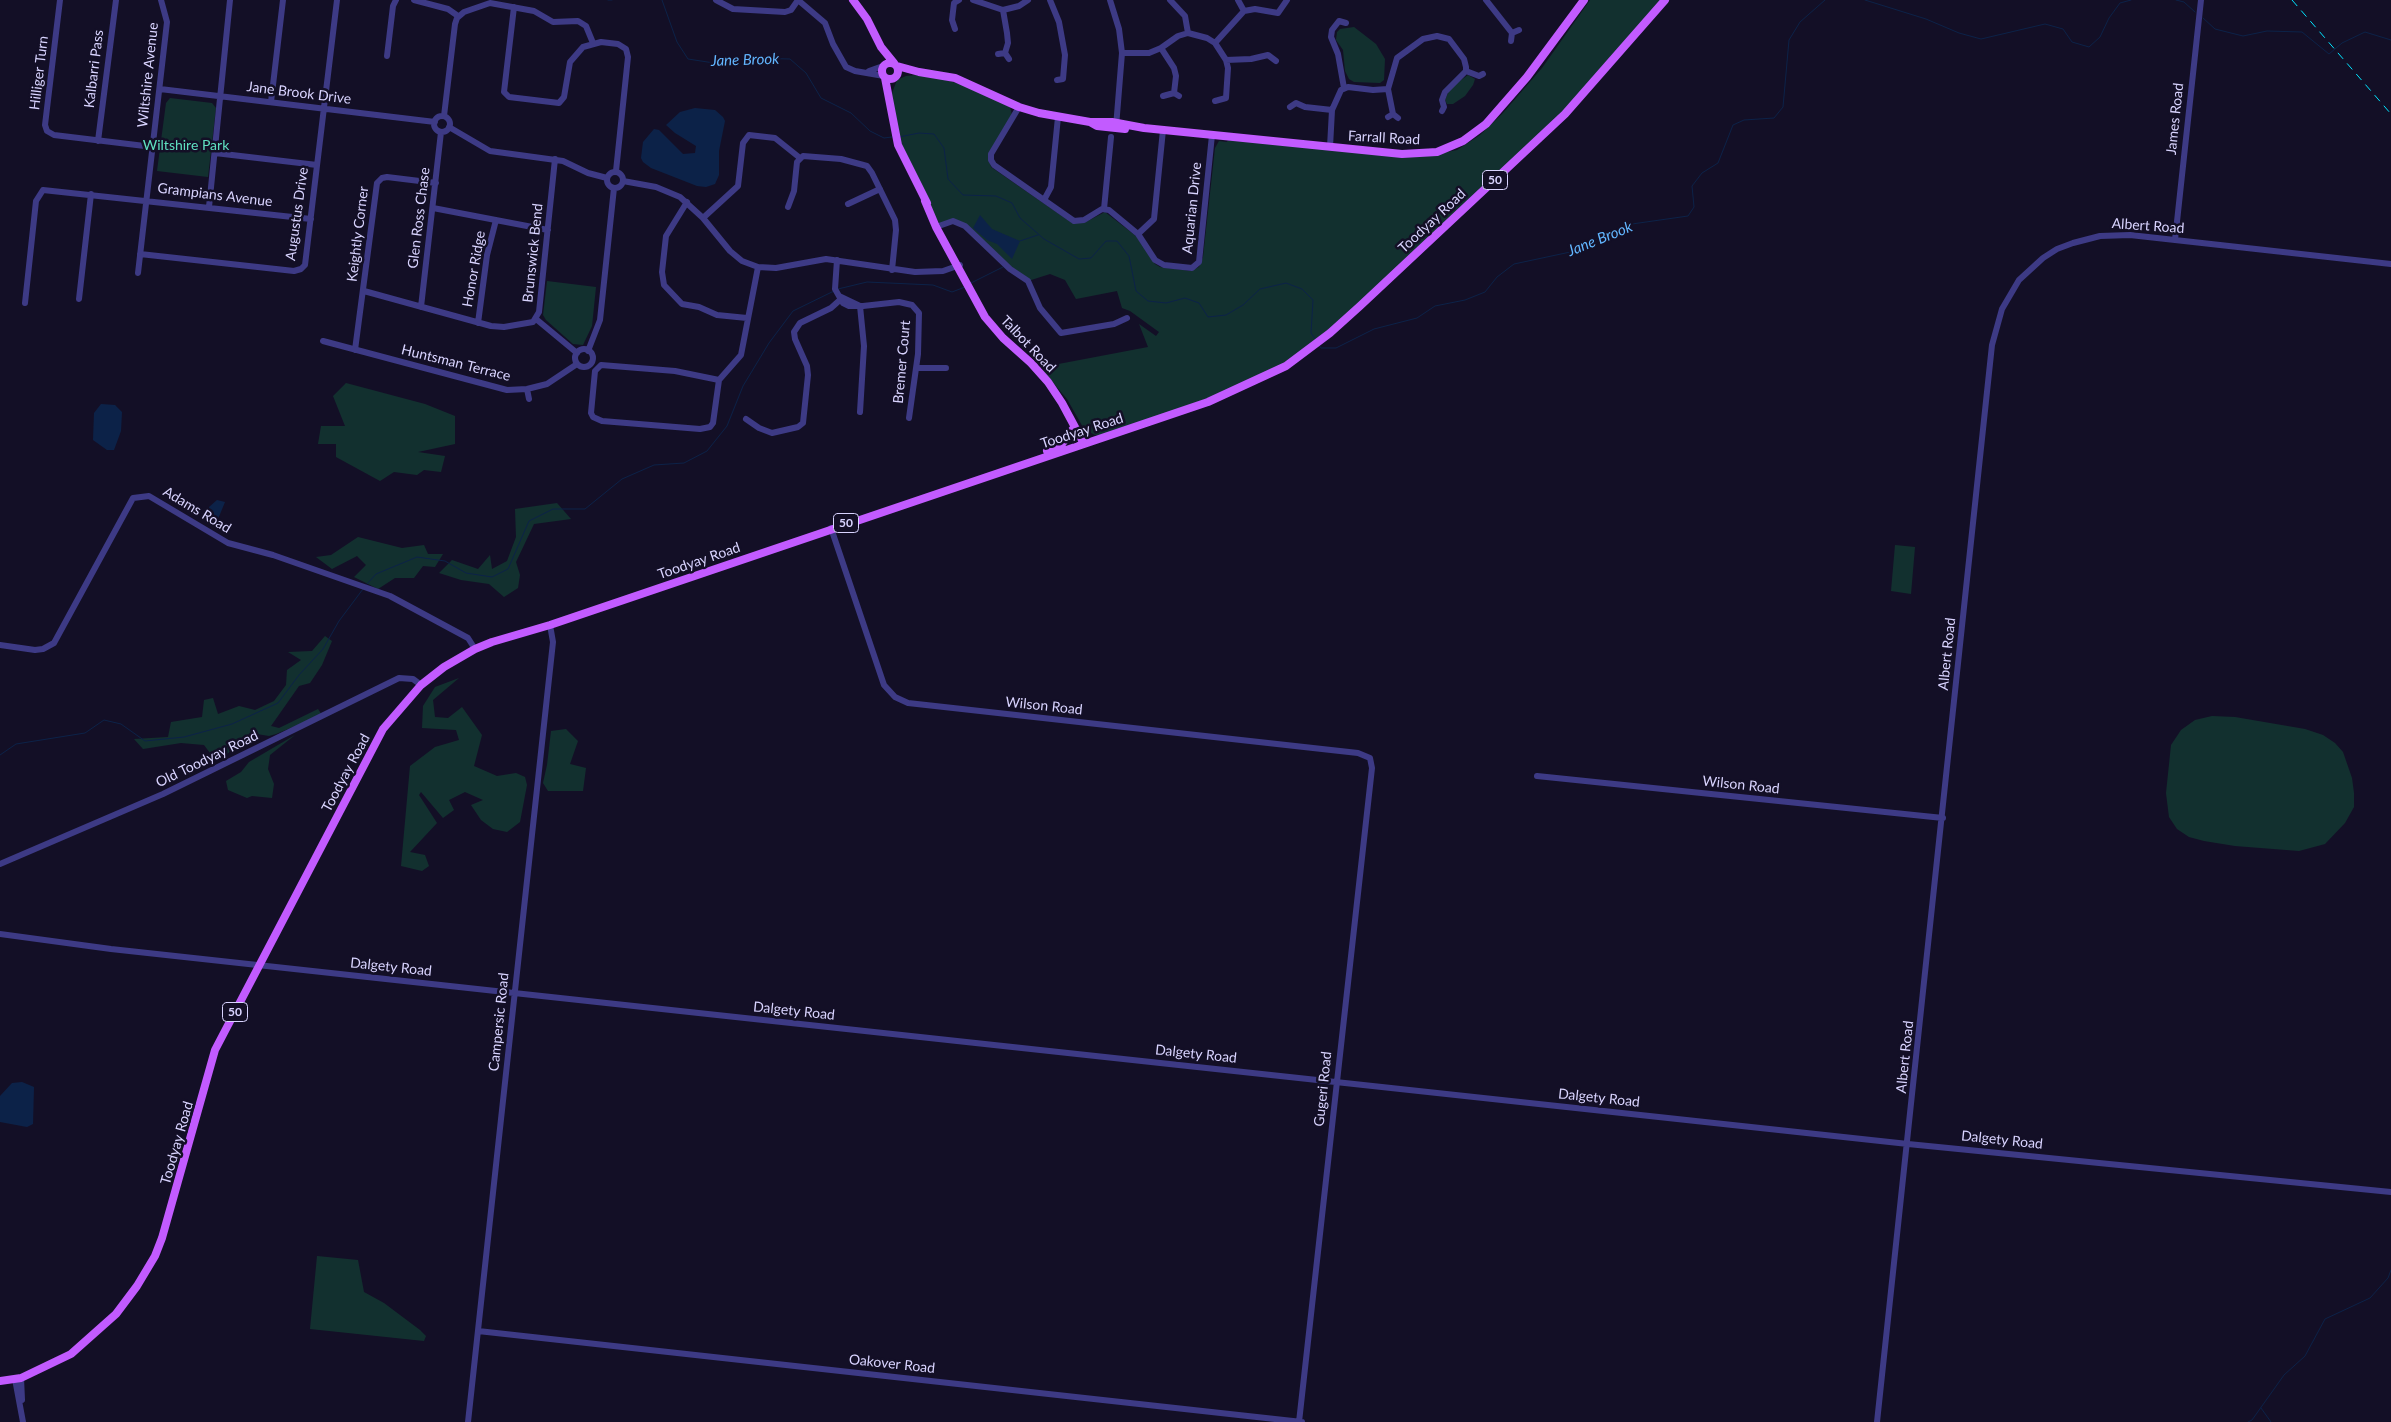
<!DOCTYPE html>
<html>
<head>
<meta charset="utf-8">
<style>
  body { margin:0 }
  canvas { display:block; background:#130f26 }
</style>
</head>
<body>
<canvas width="2391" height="1422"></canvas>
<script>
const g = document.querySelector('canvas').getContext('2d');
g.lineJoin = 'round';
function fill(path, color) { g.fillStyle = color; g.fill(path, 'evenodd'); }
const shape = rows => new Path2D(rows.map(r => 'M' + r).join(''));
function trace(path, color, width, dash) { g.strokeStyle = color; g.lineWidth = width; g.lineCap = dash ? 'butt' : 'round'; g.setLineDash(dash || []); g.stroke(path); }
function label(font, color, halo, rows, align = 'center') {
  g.font = font + ' Lato,sans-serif'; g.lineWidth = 5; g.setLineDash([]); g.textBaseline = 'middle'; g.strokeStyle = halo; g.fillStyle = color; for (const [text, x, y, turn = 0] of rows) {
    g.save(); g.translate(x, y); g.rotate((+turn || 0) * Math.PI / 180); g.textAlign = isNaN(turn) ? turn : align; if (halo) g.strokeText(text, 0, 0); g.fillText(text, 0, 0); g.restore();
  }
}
fill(shape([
  [1590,0,1666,0,1536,141,1311,347,1264,377,1109,435,1095,435,1084,429,1067,399,1043,371,1048,366,1148,347,1139,324,1156,336,1159,332,1130,311,1122,308,1117,291,1076,299,1065,280,1050,274,1028,281,958,222,940,225,904,160,889,101,897,80,906,76,916,75,940,78,969,87,1010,107,1012,115,988,156,991,167,1072,223,1084,223,1105,212,1136,236,1155,264,1160,267,1191,271,1199,267,1203,257,1215,148,1219,141,1227,142,1228,139,1432,155,1457,150,1480,135,1502,114,1542,68],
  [1354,27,1376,44,1385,59,1384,80,1380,83,1354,82,1349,79,1345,71,1343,50,1336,40,1337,32,1340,29],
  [1468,75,1475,79,1473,85,1465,96,1453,104,1447,104,1445,100,1450,88],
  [170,98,212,103,216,108,208,177,157,171,166,103],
  [547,281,596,287,592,326,583,345,573,344,546,320,543,315],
  [346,383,425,404,455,416,455,444,418,452,445,456,441,472,424,470,417,475,394,472,380,481,336,457,336,444,318,444,321,426,345,426,333,396],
  [557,503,571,519,534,524,516,562,520,575,518,588,504,597,489,584,461,580,439,573,452,560,478,569,490,555,492,569,507,561,516,537,515,509],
  [358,537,402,548,424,545,428,554,443,554,435,567,423,566,414,578,395,578,378,589,354,577,366,565,357,556,332,569,316,557,331,555],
  [1895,545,1915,547,1911,594,1891,591],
  [325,636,332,641,322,665,310,683,299,686,271,726,279,728,318,709,322,715,276,734,269,736,257,734,236,741,233,749,227,754,223,748,210,753,204,745,181,743,143,749,134,739,168,737,171,722,202,717,204,700,213,698,218,714,239,706,255,710,274,701,286,685,287,670,301,660,288,652,312,651],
  [459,678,433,700,435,717,448,718,462,707,482,735,474,766,497,776,516,773,525,777,527,785,520,822,507,832,493,829,481,820,471,805,483,800,465,792,449,800,454,810,443,818,421,792,419,795,437,823,410,852,425,855,429,866,422,871,401,866,410,766,435,747,459,740,456,730,422,728,423,706,435,687],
  [2212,716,2235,717,2305,729,2323,735,2335,743,2343,752,2352,778,2354,793,2354,807,2345,823,2325,844,2299,851,2235,846,2204,841,2189,837,2177,829,2169,817,2166,793,2171,745,2181,730,2195,720],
  [566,729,578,741,570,764,586,768,583,791,548,791,543,783,547,765,551,731],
  [295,735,270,755,268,769,274,784,272,798,252,796,247,798,228,790,226,781,241,772,249,762],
  [317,1256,358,1260,364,1292,384,1303,420,1330,426,1336,424,1341,310,1329]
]), '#12302f');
fill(shape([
  [695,108,715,110,723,117,725,121,719,151,719,175,715,184,706,187,697,186,651,168,643,162,641,158,643,142,654,129,659,130,683,154,695,153,696,146,675,133,666,125,680,112],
  [980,215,992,229,1020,241,1012,259,997,244,987,240,973,228],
  [101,404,115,405,122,412,121,431,114,450,107,450,93,440,94,413],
  [217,500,225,502,218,519,210,517,209,507],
  [22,1082,34,1087,33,1124,27,1127,0,1122,0,1096,12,1083]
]), '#0c2248');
trace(shape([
  [608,0,612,0],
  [662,0,677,42,688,59,714,63,751,58,790,59,806,73,821,98,851,113,870,131,884,138,892,137],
  [1865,0,1926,19,1959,33,1981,39,2045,24,2063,29,2072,42,2089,47,2100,37,2109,18,2120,3,2131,0],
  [2176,0,2184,2,2195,12],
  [2203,18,2215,29,2243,36,2267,31,2302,32,2329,54,2342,43,2365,32,2391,40],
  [899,137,919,133,934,134,944,148,948,179,963,195,996,196,1012,203,1020,218,1044,239,1079,259,1091,258,1106,241,1117,241,1129,256,1136,291,1148,301,1166,303,1185,298,1199,303,1208,317,1226,315,1243,305,1260,289,1286,283,1302,289,1313,300,1311,333,1316,340],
  [1020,241,1038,235],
  [971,283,1003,267],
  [838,289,867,282,933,285,952,292,965,287],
  [1319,345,1321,348,1336,348,1374,329,1417,318,1435,306,1465,300,1485,292,1497,277,1514,264,1575,251,1599,238,1632,224,1688,216,1694,207,1692,186,1702,173,1718,163,1733,125,1744,120,1774,118,1783,107,1789,40,1800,22,1825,0],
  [367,584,376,574,417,557,445,561,466,573,492,577,508,569,529,521,553,509,585,509,622,479,654,465,684,463,707,451,727,426,743,386,769,343,793,311,834,291],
  [0,755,16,744,85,733,104,720,121,724,145,741,184,737,232,724,278,703,299,675,323,649,339,621,363,589],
  [2261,1408,2271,1422],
  [2248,1422,2252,1420,2284,1375,2305,1356,2325,1319,2370,1298,2388,1278,2391,1270]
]), '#0c2248', 1);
trace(shape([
  [60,0,45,125,47,131,54,135,153,147],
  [414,0,448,9,458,16],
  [716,0,733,9,785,12,791,10,798,0],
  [798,0,825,23,833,44,846,67,855,71,884,76],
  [973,0,1003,10,1019,6,1028,0],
  [1050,0,1059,22,1065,55,1063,79,1057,80],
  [1110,0,1119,29,1122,53,1116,127],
  [1170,0,1185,16,1188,33],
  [1238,0,1244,11],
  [1486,0,1512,33,1511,41],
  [514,7,504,92,509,97,559,103,564,97,570,62,583,47,601,42,618,44,626,49,628,57,616,171],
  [1003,10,1007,33,1008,43,1005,53],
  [955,29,952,20,954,3,959,0],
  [1512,33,1519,30],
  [1215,43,1244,11,1255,9,1278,13,1287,0],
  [1161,48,1174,68,1176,76,1174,93],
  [1122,53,1149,53,1161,48,1178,36,1188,33,1207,38,1215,43,1226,60,1228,68,1226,98,1215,101],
  [998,54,1005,53,1009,59],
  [387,56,393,6,396,0],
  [1226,60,1251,59,1268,55,1276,61],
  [869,71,883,66],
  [1466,71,1479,76,1483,74],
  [1344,88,1338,54,1331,37,1332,30,1339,21,1346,23],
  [160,89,435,122],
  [1388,89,1393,114],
  [1163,96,1174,93,1179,96],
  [271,102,283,0],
  [1019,107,991,154,991,160,994,165,1074,221,1084,220,1102,209,1109,210,1138,234,1155,260,1164,265,1192,268,1199,262,1212,135],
  [1290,107,1296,103,1305,107,1332,110],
  [444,116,455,24,457,18,464,12,490,3,534,11,553,22,578,21,586,26,593,43],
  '434 124a8 8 0 1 1 16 0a8 8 0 1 1-16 0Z',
  [1388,117,1393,114,1398,118],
  [449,127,490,151,563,161,588,173,607,178],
  [98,141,116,0],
  [1330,147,1332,110,1341,90,1348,87,1373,90,1388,89,1397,58,1423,39,1437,36,1449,39,1464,59,1466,67,1466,71,1445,92,1442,100,1444,107,1442,111],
  [215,153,317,165],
  '607 180a8 8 0 1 1 16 0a8 8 0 1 1-16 0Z',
  [623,181,656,187,680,197,703,218,730,251,742,261,758,267,776,268,826,259,915,272,943,271,960,265],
  [1044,200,1051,187,1058,117],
  [687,202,666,236,662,272,664,285,682,304,699,307,717,315,747,318],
  [848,204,880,189],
  [209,207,230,0],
  [788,207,794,191,797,162,803,156,841,159,867,166,872,173,895,220,896,230,892,270],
  [433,208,548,230],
  [1104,209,1111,137],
  [703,218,738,186,743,143,749,135,775,138,800,158],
  [936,227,953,221,965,226,1010,269,1028,281,1040,308,1061,333,1114,324,1127,318],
  [1138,234,1154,219,1163,130],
  [2175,240,2201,0],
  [140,254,294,271,301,269,305,265,337,0],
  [837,260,835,289,843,303,849,306,863,306,899,302,912,305,919,313,918,354,909,418],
  [138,273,167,22,161,0],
  [364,291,491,326,504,327,533,322,539,312,555,159],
  [839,296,860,306],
  [79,299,91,194],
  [25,303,36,201,43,190,311,219],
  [860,306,864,346,860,412],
  [421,307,441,132],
  [536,319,577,353],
  [478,323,487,255,496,220],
  [323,341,507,390,527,389,547,384,577,364],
  '575 358a9 9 0 1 1 18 0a9 9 0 1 1-18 0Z',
  [355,350,377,183,382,178,387,177,436,183],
  [588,351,600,320,614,188],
  [916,368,946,368],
  [719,380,675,371,601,365,595,371,591,413,593,417,602,421,700,429,710,427,713,423,719,380,741,355,758,267],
  [527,389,529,399],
  [746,419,759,428,772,433,798,427,803,423,808,375,807,366,795,339,794,332,800,323,831,308,841,299],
  [831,528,884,685,895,697,908,703,1358,753,1370,758,1372,768,1299,1422],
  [0,645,35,650,43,649,54,643,133,498,149,496,228,543,273,555,390,596,468,638,475,649],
  [1537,776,1943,818],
  [0,864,163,794,399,678,413,679,421,685],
  [0,934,111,949,514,993,1908,1144,2391,1192],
  [478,1331,1302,1422],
  [21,1378,22,1400],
  [15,1379,23,1422],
  [468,1422,553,642,550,625],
  [1877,1422,1992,345,2002,309,2019,280,2043,258,2057,249,2073,243,2100,236,2130,235,2391,264]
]), '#3d3a85', 6);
trace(shape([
  [853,0,867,19,881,47,894,63],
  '882 71a8 8 0 1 1 16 0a8 8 0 1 1-16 0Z',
  [897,66,919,72,955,78,1019,107,1039,113,1090,122,1097,126,1125,129],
  [885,78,898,145,927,203],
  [1090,122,1112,122,1144,128,1402,154,1437,152,1463,141,1486,124,1527,77,1584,0],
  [925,201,936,227,985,317,1003,338,1031,363,1048,382,1062,403,1084,444],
  [1047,451,1062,444,1072,430],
  [0,1381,21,1378,71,1354,116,1314,137,1286,155,1256,162,1238,215,1050,383,729,421,685,444,667,475,649,492,642,550,625,1208,402,1286,366,1330,333,1360,306,1565,114,1665,0]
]), '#c25bff', 8);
trace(shape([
  [2292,0,2391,114]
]), '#00e5ff', 1, [8, 6]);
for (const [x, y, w] of [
  [1495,180,25],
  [846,523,25],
  [235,1012,25]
]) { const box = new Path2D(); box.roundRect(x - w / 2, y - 9.5, w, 19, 4); g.fillStyle = '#130f26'; g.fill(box); trace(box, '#d9d4ff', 1); }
label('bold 12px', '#d9d4ff', null, [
  ["50",1495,180],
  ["50",846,523],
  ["50",235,1012]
]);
label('14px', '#d9d4ff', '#130f26', [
  ["Kalbarri Pass",94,69,-83],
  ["Hilliger Turn",39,73,-83],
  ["Wiltshire Avenue",148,75,-84],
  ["Jane Brook Drive",299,93,7],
  ["James Road",2175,119,-84],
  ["Farrall Road",1384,138,3],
  ["Grampians Avenue",215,195,7],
  ["Aquarian Drive",1192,208,-84],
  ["Augustus Drive",297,214,-82],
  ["Glen Ross Chase",419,218,-83],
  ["Toodyay Road",1432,221,-43],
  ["Albert Road",2148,226,4],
  ["Keightly Corner",358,234,-83],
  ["Brunswick Bend",533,253,-84],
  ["Honor Ridge",474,269,-80],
  ["Talbot Road",1028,344,46],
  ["Bremer Court",902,362,-85],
  ["Huntsman Terrace",456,363,14],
  ["Toodyay Road",1082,431,-18],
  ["Adams Road",197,510,31],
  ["Toodyay Road",699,561,-19],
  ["Albert Road",1947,654,-84],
  ["Wilson Road",1044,706,6],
  ["Old Toodyay Road",207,759,-26],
  ["Toodyay Road",346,773,-62],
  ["Wilson Road",1741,785,6],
  ["Dalgety Road",391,967,6],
  ["Dalgety Road",794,1011,6],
  ["Campersic Road",499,1022,-84],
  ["Dalgety Road",1196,1054,6],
  ["Albert Road",1905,1057,-84],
  ["Gugeri Road",1323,1089,-84],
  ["Dalgety Road",1599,1098,6],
  ["Dalgety Road",2002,1140,6],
  ["Toodyay Road",177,1143,-74],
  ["Oakover Road",892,1364,6]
]);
label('14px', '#5fe0c0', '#130f26', [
  ["Wiltshire Park",186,145]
]);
label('italic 15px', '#62b6ff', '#130f26', [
  ["Jane Brook",745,60,-2],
  ["Jane Brook",1600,239,-22]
]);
</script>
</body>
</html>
